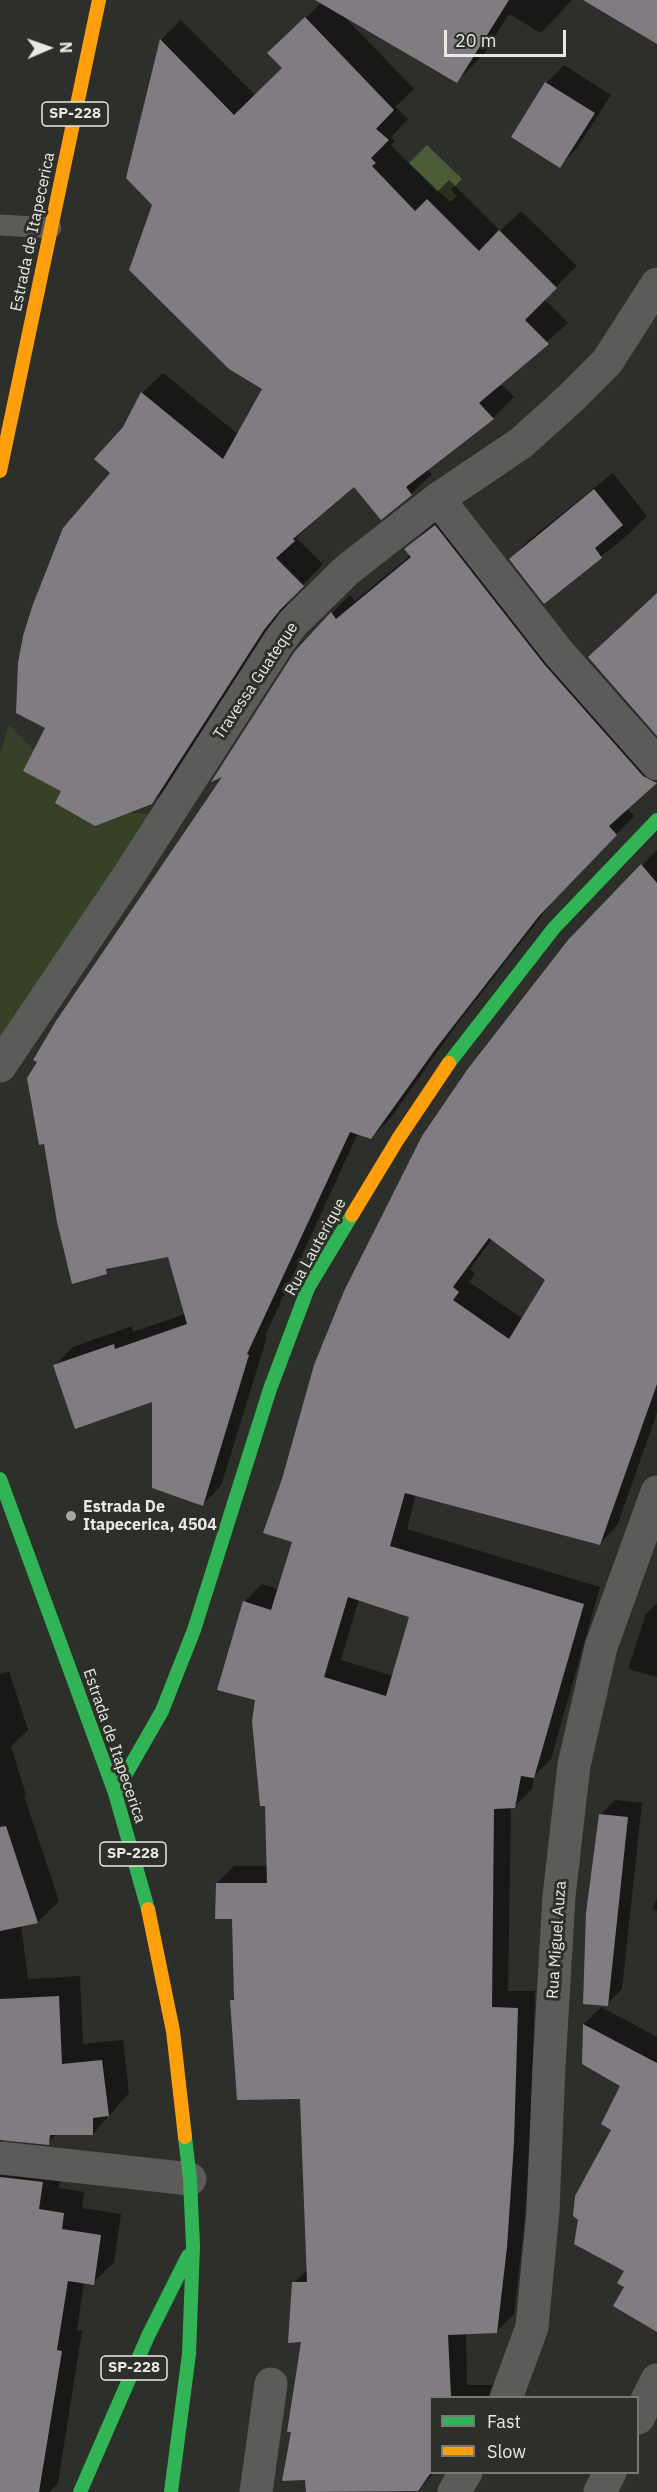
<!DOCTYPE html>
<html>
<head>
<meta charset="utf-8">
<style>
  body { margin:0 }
  #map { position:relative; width:657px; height:2492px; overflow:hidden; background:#2d2f2a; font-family:"IBM Plex Sans",sans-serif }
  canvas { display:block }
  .legend { position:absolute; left:429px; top:2396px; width:210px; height:78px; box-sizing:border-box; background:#2d3029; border:2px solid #777a74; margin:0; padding:8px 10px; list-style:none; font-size:18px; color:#e7e9e4 }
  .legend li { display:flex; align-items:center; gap:12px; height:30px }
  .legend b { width:30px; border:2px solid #777a74 }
  .north { position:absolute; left:18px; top:18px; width:60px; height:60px; -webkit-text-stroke:4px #2d3029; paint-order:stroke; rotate:88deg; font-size:16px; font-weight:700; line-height:24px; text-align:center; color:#e7e9e4 }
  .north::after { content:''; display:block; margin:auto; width:21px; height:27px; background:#e7e9e4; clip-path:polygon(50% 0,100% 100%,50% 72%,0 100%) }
  .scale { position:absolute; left:444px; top:30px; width:122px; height:27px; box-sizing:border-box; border:3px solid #e7e9e4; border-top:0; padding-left:8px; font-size:18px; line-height:21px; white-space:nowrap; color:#e7e9e4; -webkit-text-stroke:4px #2d3029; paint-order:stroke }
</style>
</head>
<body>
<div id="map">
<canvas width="657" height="2492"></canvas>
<ul class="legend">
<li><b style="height:8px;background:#30b455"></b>Fast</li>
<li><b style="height:8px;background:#ff9f0a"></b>Slow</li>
</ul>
<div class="north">N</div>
<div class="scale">20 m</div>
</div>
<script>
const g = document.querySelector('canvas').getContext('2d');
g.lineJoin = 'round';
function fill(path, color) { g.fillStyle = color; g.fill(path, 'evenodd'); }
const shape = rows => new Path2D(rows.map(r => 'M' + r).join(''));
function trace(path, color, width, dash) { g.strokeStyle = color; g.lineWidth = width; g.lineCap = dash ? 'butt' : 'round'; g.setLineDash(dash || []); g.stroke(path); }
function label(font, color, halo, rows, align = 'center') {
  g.font = font + ' "IBM Plex Sans",sans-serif'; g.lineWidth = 6; g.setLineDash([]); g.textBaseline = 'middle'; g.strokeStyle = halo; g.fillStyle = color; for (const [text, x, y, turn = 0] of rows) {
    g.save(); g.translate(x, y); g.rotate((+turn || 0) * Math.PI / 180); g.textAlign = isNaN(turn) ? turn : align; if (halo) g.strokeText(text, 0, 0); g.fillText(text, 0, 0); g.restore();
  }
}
fill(shape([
  [9,725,96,812,156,814,0,1037,0,754]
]), '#374127');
fill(shape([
  [427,145,462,179,451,190,457,196,450,202,409,163]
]), '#4d5c36');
fill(shape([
  [318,0,572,0,541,33,509,14,484,54,457,81,345,17,414,89,395,107,408,119,391,137,395,141,391,145,437,192,449,180,500,231,521,211,577,266,544,299,568,323,500,383,514,397,493,418,427,469,432,474,411,494,354,485,296,538,323,564,299,589,284,608,173,782,152,803,63,790,47,727,124,428,142,393,163,373,238,434,264,389,154,205,127,178,161,40,181,20,256,96,284,68,290,33,322,2],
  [564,65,611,95,577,148,560,166,546,83],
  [613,473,647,516,630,533,544,602,511,559,528,541],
  [454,508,657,753,657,781,627,808,634,816,557,896,455,1027,390,1119,371,1138,358,1133,265,1336,267,1337,221,1486,203,1504,154,1400,54,1366,73,1347,132,1326,133,1332,185,1314,169,1255,112,1266,106,1272,73,1282,226,774,332,613,350,595,355,601,411,555,406,549,425,531],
  [657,850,657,1413,617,1526,599,1544,416,1494,407,1529,600,1587,551,1759,534,1776,532,1789,514,1807,511,1807,508,1991,535,1991,531,2124,524,2228,514,2314,496,2332,466,2333,467,2385,498,2385,489,2398,430,2398,430,2472,435,2472,418,2490,307,2492,307,2479,293,2431,303,2340,294,2283,308,2269,302,2098,232,2000,235,1997,234,1917,217,1883,234,1866,268,1866,266,1805,257,1699,244,1602,262,1584,279,1590,569,941],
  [492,1239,547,1280,523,1319,469,1282,475,1274,470,1269],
  [359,1599,410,1616,393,1676,341,1660],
  [657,1603,657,1677,628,1669,646,1614],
  [9,1671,28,1730,11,1746,26,1795,24,1796,59,1901,38,1922,21,1925,28,1979,80,1976,83,2044,123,2040,129,2093,93,2134,58,2133,48,2143,2,2138,3,2144,63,2161,59,2188,84,2192,82,2208,121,2214,114,2262,93,2283,84,2282,77,2330,82,2331,58,2483,49,2492,0,2492,0,1674],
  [615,1800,642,1803,622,1989,607,2004,600,1815],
  [657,1898,657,1911,652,1909],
  [601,2007,657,2037,657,2330,626,2287,626,2270,613,2129,622,2085,583,2063,584,2024]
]), '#0007');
fill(shape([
  [315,0,509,0,457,83],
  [583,0,657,0,657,44],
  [305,17,394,110,376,129,389,140,371,158,376,163,372,166,415,211,427,199,479,251,499,230,557,288,525,320,549,344,479,403,494,419,406,487,412,495,381,520,354,487,293,539,295,541,276,558,304,586,280,610,264,630,152,804,95,826,55,803,61,791,23,771,45,728,16,713,18,663,23,636,32,607,63,528,110,473,94,459,123,427,141,392,223,459,262,389,229,369,129,270,152,205,126,178,160,39,234,115,282,68,267,53],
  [545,82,595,113,560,168,511,137],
  [594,489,623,525,595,548,602,558,544,604,509,559],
  [435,525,544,664,643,776,657,783,609,826,617,835,539,916,437,1047,371,1139,350,1132,247,1354,249,1355,203,1506,152,1488,152,1402,75,1429,53,1365,114,1344,115,1349,187,1324,168,1257,106,1269,107,1274,72,1284,57,1222,44,1144,39,1145,27,1078,37,1062,33,1060,56,1021,222,777,211,782,295,651,331,612,336,619,411,557,404,549],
  [657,593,657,736,588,657],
  [641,864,657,883,657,1384,600,1545,405,1493,390,1546,584,1604,534,1778,521,1776,515,1808,494,1809,492,2007,518,2008,514,2143,507,2247,497,2333,448,2335,451,2397,430,2397,430,2474,418,2491,306,2492,305,2480,282,2481,291,2432,287,2432,301,2342,288,2343,292,2282,307,2282,300,2099,237,2100,230,2000,234,2000,232,1919,215,1919,216,1883,267,1883,265,1806,260,1806,252,1721,255,1700,217,1690,243,1601,271,1610,292,1542,263,1533,282,1479,314,1365,344,1291,422,1136,467,1070,568,940],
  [489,1238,545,1280,509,1339,453,1300,459,1292,453,1287],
  [348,1597,409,1617,386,1696,324,1677],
  [599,1814,628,1817,608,2006,583,2004,586,1913],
  [6,1826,38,1923,0,1931,0,1827],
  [59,1996,62,2064,102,2060,109,2116,93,2118,93,2135,50,2135,49,2145,0,2140,0,1999],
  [583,2024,657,2063,657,2332,613,2306,624,2287,617,2283,624,2271,574,2244,578,2220,573,2216,575,2196,611,2130,601,2124,620,2086,582,2064],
  [0,2177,43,2182,39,2209,64,2213,62,2229,101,2235,94,2285,68,2281,57,2350,62,2351,39,2492,0,2492]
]), '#817c82');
trace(shape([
  [0,225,51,228]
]), '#5b5c59', 21);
trace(shape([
  [438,499,558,652,657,764],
  [0,1066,129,875,280,640,293,623,347,570,438,499,521,443,572,397,607,362,657,284],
  [0,2158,190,2179],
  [506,2398,532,2327,543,2211,549,2067,559,1896,574,1765,601,1647,657,1492],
  [638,2418,657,2380],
  [256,2492,271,2384],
  [454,2492,466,2472],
  [600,2492,610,2472]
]), '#5b5c59', 33);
trace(shape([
  [449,1063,554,928,657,820],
  [0,1479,115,1793,148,1909],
  [115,1793,162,1711,194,1630,270,1389,308,1288,352,1215],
  [80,2492,148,2336,188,2256],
  [171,2492,189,2354,193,2246,190,2179,185,2137]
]), '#30b455', 14);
trace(shape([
  [0,471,99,0],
  [352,1215,398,1139,449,1063],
  [148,1909,173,2031,185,2137]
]), '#ff9f0a', 14);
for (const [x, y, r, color] of [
  [71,1516,6,"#a6a8a3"]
]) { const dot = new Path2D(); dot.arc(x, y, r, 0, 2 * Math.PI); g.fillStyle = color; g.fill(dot); trace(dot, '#2d3029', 2); }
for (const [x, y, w] of [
  [75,114,66],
  [133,1854,66],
  [134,2368,66]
]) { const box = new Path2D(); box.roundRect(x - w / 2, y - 12, w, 24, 4.5); g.fillStyle = '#2d3029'; g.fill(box); trace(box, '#e7e9e4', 1.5); }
label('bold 15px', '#e7e9e4', null, [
  ["SP-228",75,114],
  ["SP-228",133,1854],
  ["SP-228",134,2368]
]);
label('16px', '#e7e9e4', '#2d3029', [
  ["Estrada de Itapecerica",33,232,-78],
  ["Travessa Guateque",256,681,-56],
  ["Rua Lauterique",316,1247,-61],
  ["Estrada de Itapecerica",114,1746,71],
  ["Rua Miguel Auza",557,1940,-86]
]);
label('bold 16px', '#e7e9e4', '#2d3029', [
  ["Estrada De",83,1507],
  ["Itapecerica, 4504",83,1525]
], 'left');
</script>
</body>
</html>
